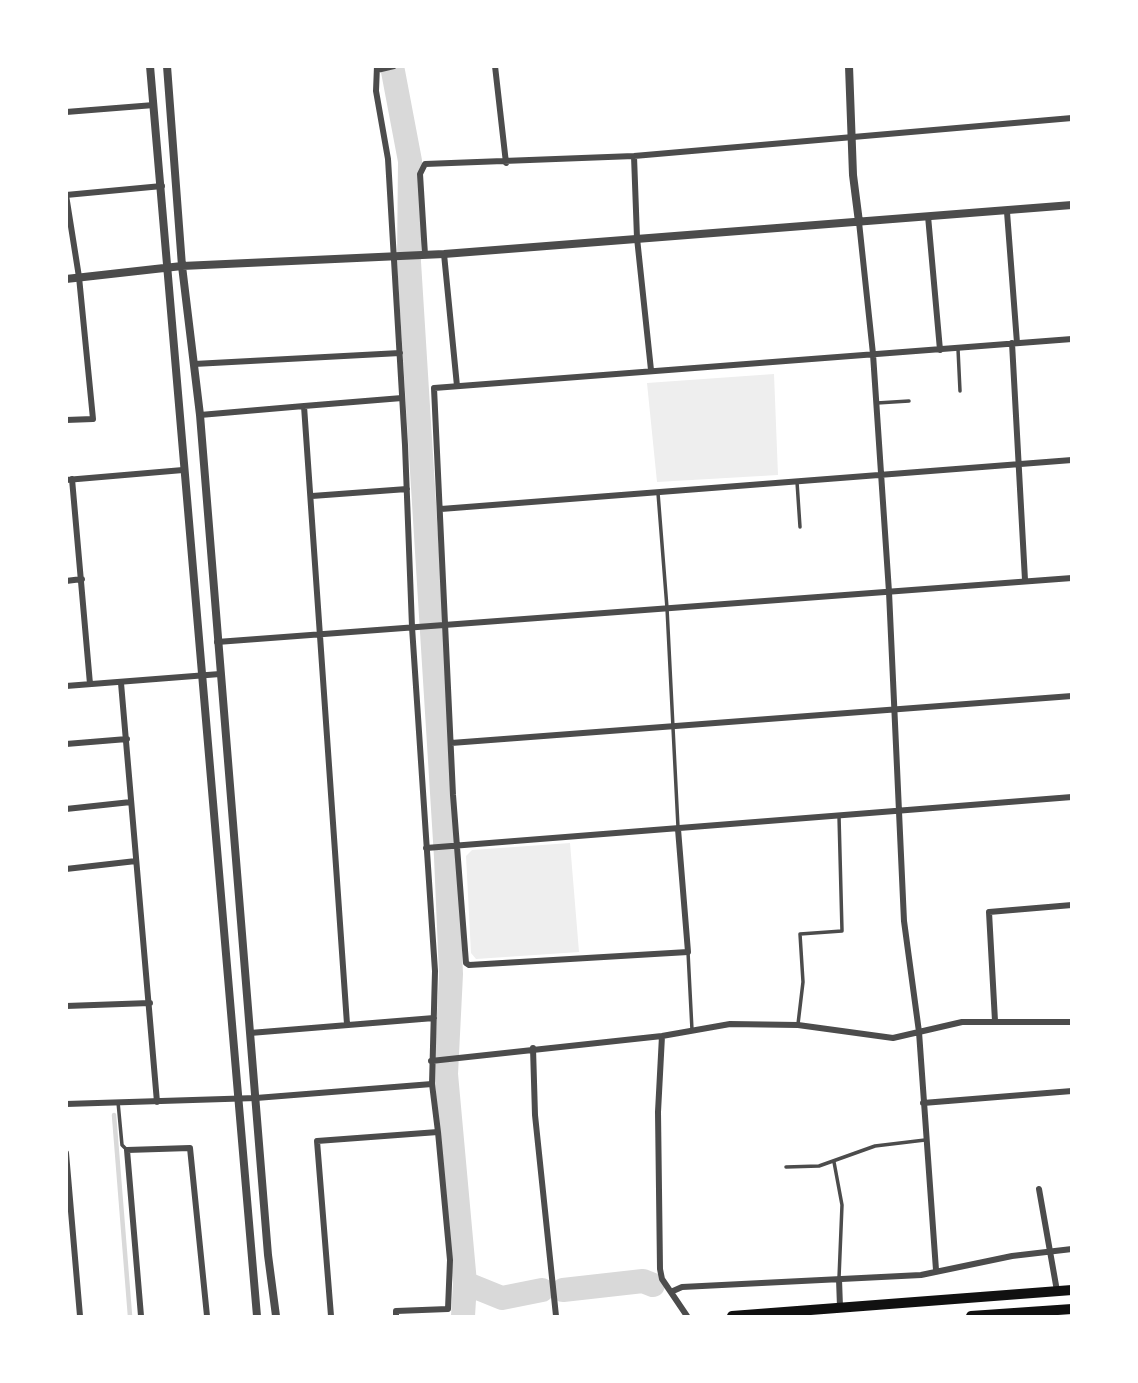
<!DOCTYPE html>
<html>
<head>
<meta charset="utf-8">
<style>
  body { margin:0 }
  #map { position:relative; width:1138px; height:1383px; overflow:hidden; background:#fff; font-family:"Noto Serif",serif }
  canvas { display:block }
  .frame { position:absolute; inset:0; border:68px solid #fff; pointer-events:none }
</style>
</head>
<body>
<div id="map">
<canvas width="1138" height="1383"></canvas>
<div class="frame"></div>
</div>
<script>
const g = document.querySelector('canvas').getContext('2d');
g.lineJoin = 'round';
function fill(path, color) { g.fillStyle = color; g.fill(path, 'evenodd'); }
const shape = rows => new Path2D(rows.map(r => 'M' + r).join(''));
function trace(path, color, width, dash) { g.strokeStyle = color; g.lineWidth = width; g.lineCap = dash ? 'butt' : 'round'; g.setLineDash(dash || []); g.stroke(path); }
fill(shape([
  [774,374,778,475,657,482,647,383],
  [570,843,579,952,476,959,471,953,466,856,472,850]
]), '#eee');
trace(shape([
  [114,1115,130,1316]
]), '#d9d9d9', 4.5);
trace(shape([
  [392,66,410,161,409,262,446,857,451,974,446,1074,465,1283,463,1316],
  [465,1283,502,1298,542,1290],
  [563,1290,643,1281,653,1285]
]), '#d9d9d9', 24);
trace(shape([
  [958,349,960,391],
  [877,403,909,401],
  [797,482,800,527],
  [658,493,667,608,678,827],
  [688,952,692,1030],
  [798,1024,803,982,800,934,842,931,839,816],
  [118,1102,122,1145,127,1150],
  [834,1162,842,1205,839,1278],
  [786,1167,819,1166,875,1146,925,1140]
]), '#4c4c4c', 3.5);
trace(shape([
  [495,66,506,163],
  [377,70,394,66],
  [66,112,154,105],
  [634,156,637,238,651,370],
  [66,195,79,277,93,419,66,420],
  [66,195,162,186],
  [1007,212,1017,343],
  [928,216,940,350],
  [859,222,873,354,889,592,904,921,919,1032,936,1270],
  [444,254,457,386],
  [425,255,420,174,425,164,634,156,1072,118],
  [1012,343,1025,580],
  [194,364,400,353],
  [304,406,402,398],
  [200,415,304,406,347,1024],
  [72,479,90,684],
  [66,480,183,470],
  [312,496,407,489],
  [441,509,1072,460],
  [66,581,82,579],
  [217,642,1072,578],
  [121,683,157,1102],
  [66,686,220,674],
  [451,743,1072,696],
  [66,744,127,739],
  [66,809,131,802],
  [678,829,688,952,469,965,466,963,453,795,434,388,1072,339],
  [426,848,1072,797],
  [66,869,136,861],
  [66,1006,150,1003],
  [995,1021,989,912,1072,905],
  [250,1033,434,1018],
  [662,1036,658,1112,660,1269,662,1279,687,1316],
  [533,1048,535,1115,556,1316],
  [431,1061,662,1036,730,1024,798,1025,893,1038,962,1022,1072,1022],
  [923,1103,1072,1091],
  [66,1104,256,1098,432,1084],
  [66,1153,80,1316],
  [1039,1189,1057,1291],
  [839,1279,840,1307],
  [673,1291,682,1287,921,1275,1012,1256,1072,1249],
  [141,1316,127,1150,190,1148,207,1316],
  [331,1316,317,1141,438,1132,432,1084,435,971,412,627,405,445,388,159,376,91,377,66],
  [396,1316,396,1311,448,1309,450,1260,438,1132]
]), '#4c4c4c', 6);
trace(shape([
  [150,66,257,1316],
  [167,66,182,266,200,415,268,1255,276,1316],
  [849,66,853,175,859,222],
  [66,279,182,266,444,254,1072,205]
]), '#4c4c4c', 8);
trace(shape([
  [732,1316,1072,1290],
  [971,1316,1072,1309]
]), '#111', 10);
</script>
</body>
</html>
